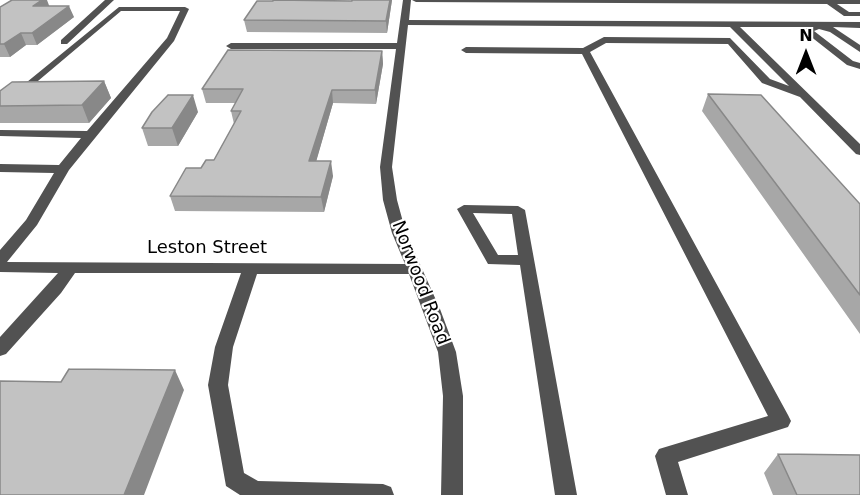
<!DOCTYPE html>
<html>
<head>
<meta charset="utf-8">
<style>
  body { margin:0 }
  #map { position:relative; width:860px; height:495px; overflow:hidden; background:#fff; font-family:"DejaVu Sans",sans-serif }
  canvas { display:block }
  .north { position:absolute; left:776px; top:24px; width:60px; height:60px; -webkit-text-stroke:4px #fff; paint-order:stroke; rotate:0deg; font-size:16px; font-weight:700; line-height:24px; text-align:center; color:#000 }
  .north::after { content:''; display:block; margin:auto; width:21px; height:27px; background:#000; clip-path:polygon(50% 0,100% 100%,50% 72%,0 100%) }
</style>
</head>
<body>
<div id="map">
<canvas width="860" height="495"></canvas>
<div class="north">N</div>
</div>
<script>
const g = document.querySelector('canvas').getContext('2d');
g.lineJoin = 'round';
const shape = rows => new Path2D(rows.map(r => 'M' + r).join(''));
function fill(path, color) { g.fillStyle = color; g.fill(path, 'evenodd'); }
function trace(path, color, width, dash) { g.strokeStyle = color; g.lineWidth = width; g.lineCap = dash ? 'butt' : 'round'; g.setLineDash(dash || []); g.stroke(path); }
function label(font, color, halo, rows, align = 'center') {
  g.font = font + ' "DejaVu Sans",sans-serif'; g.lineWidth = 4.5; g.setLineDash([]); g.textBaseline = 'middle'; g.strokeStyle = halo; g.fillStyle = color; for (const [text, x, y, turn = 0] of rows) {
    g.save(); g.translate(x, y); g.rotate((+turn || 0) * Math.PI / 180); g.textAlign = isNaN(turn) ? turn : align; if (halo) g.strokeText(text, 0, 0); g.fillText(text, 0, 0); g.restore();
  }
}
fill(shape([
  [105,0,114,0,67,44,61,44,61,40,105,0],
  [403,0,411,0,409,20,860,22,860,28,833,27,860,45,860,52,830,32,819,29,814,31,853,61,860,63,860,69,847,65,805,32,804,30,808,27,740,27,860,144,860,155,856,154,800,97,762,83,728,44,606,43,590,52,788,415,791,421,788,427,678,462,688,495,666,495,655,456,659,449,768,416,582,54,466,53,461,50,466,47,583,48,604,37,730,38,770,79,789,86,730,27,408,25,392,167,397,200,406,233,440,309,456,352,463,396,463,495,441,495,443,396,438,352,409,274,257,274,233,347,228,385,244,473,258,481,383,484,391,487,394,495,240,495,226,486,208,385,215,347,241,273,75,273,61,293,6,354,0,356,0,337,58,273,0,272,0,250,26,220,54,173,0,172,0,164,59,165,81,138,0,136,0,130,87,131,167,38,180,11,121,11,0,113,0,104,119,7,185,7,189,9,174,41,69,170,37,225,7,262,405,264,392,233,383,200,380,167,396,49,231,49,226,46,231,43,397,43,403,0],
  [412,0,860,0,860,4,837,4,849,12,860,12,860,16,844,16,827,4,416,2,412,0],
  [464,205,518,206,525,210,577,495,555,495,520,265,488,264,457,209,464,205],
  [473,213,512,214,518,255,498,255,473,213]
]), '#525252');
fill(shape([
  [352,0,392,0,387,33,247,32,244,20,273,1,352,1],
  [49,6,74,17,37,45,26,45,10,57,0,57,0,7],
  [382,51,383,64,376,104,333,103,316,161,333,176,324,212,175,211,170,196,201,168,214,160,234,124,231,111,236,103,206,103,202,89],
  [104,81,111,98,89,123,0,123,0,91],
  [708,94,860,204,860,334,702,111],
  [198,112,178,146,148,146,142,128],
  [778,454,860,495,773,495,764,473]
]), '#a7a7a7');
fill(shape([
  [42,0,47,0,50,8,33,6],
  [390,0,392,0,387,33,386,21],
  [69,6,74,17,37,45,32,33],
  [21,33,26,45,10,57,4,44],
  [382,51,383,64,376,104,375,90],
  [104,81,111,98,89,123,82,105],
  [332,90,333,103,312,176,309,161],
  [193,95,198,112,178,146,172,128],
  [331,161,333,176,324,212,321,197],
  [175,370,184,390,144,495,124,495]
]), '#888');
const building = shape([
  [12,0,42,0,33,6,69,6,32,33,21,33,4,44,0,44,0,7,12,0],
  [273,0,352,1,352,0,390,0,386,21,244,20,257,1,273,1,273,0],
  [228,50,382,51,375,90,332,90,309,161,331,161,321,197,170,196,186,168,201,168,206,160,214,160,241,111,231,111,243,89,202,89,228,50],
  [104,81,82,105,0,106,0,91,12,82,104,81],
  [708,94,761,95,860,204,860,295,708,94],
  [168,95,193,95,172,128,142,128,152,112,168,95],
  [69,369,175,370,124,495,0,495,0,381,61,382,69,369],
  [778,454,860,455,860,495,797,495,778,454]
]);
fill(building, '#c2c2c2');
trace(building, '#888', 1.5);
label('18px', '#000', '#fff', [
  ["Leston Street",207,248],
  ["Norwood Road",420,283,69]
]);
</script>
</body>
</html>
